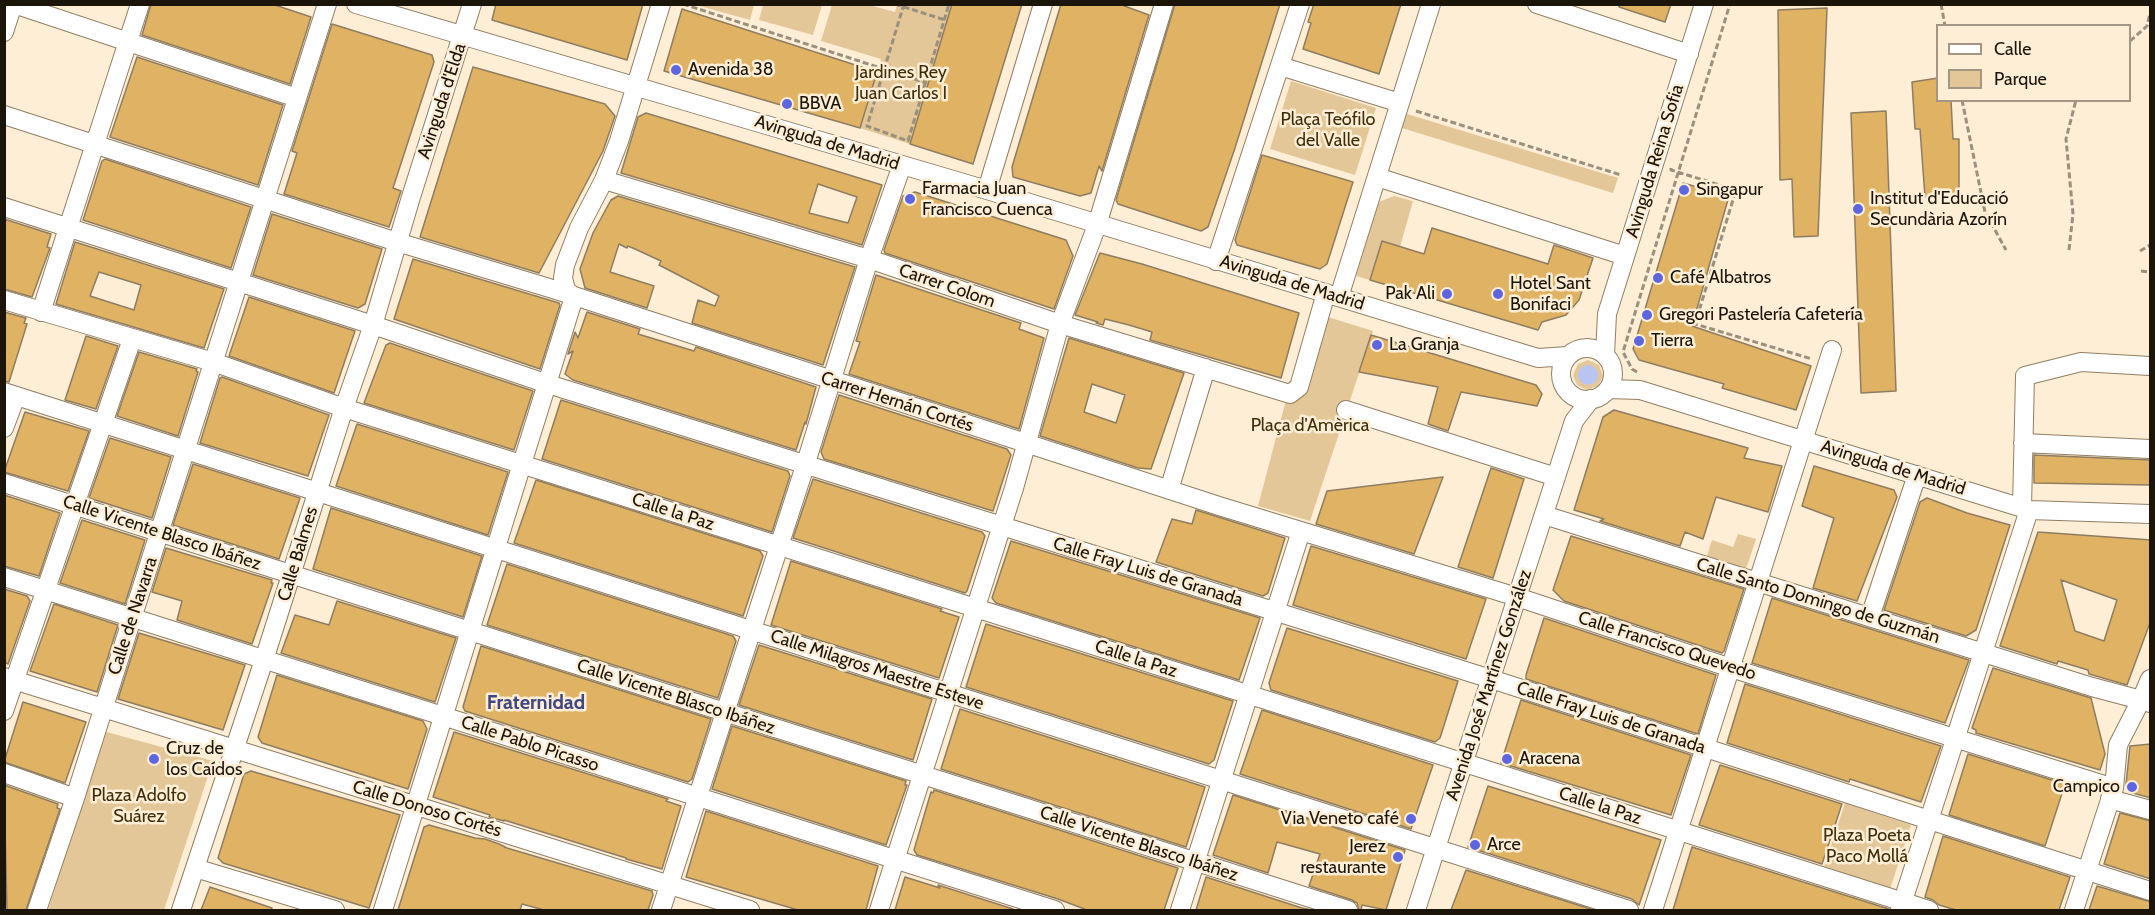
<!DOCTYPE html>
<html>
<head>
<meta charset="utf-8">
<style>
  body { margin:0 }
  #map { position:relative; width:2155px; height:915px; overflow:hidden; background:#fdeed5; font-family:Cabin,sans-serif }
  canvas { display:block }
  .frame { position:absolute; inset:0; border:6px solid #1b1409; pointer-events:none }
  .legend { position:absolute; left:1936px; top:24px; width:195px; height:78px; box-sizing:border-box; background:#fdeed5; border:2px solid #a39783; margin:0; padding:8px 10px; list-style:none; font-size:18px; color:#1b1409 }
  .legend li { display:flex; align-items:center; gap:12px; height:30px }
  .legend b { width:30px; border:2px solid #a39783 }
</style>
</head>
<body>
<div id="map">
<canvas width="2155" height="915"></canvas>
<div class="frame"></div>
<ul class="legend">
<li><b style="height:8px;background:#fff"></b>Calle</li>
<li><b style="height:16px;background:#e4c799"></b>Parque</li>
</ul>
</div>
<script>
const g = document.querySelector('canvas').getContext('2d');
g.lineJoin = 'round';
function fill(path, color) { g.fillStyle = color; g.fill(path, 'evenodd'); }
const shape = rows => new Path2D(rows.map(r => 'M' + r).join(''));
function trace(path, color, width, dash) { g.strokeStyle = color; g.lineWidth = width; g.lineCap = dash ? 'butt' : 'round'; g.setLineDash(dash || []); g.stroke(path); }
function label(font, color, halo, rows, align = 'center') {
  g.font = font + ' Cabin,sans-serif'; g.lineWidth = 5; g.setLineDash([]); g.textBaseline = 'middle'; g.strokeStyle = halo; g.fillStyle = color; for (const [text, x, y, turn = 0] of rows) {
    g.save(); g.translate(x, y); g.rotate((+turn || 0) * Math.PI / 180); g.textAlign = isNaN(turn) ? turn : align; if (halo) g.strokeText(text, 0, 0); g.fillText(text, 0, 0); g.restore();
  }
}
fill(shape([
  [696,5,754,4,754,5,750,20],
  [763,5,763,4,822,5,813,35,759,20],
  [832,5,869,5,895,12,897,5,952,5,910,144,860,128,881,59,821,41],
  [1291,81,1376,108,1355,175,1270,149],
  [1407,114,1618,178,1613,193,1402,128],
  [1394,196,1413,201,1400,247,1382,241,1370,280,1356,276,1379,202],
  [1328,317,1373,331,1310,521,1258,506,1286,400],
  [1588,360,1599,365,1603,376,1598,386,1587,390,1577,385,1573,375,1578,364],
  [1738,534,1756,539,1746,569,1707,556,1712,540,1733,547],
  [103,731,213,761,164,910,48,910],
  [1845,803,1911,825,1890,889,1824,867]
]), '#e4c799');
fill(shape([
  '1578 375a10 10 0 1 1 20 0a10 10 0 1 1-20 0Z'
]), '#bac4f2');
const building = shape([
  [151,4,272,4,311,17,290,84,142,35,151,4],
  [496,4,643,4,627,60,492,20,496,4],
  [952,4,1022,4,973,164,910,144,952,4],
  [1061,4,1119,4,1149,15,1102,171,1099,166,1091,193,1080,196,1013,177,1012,167,1061,4],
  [1175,4,1280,4,1235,148,1208,227,1201,231,1118,204,1116,200,1175,4],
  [1314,4,1401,4,1379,74,1303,49,1311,23,1308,22,1314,4],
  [1619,4,1671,4,1665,22,1619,7,1619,4],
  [1827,8,1818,236,1794,237,1792,179,1780,180,1778,10,1827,8],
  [682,9,877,72,860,128,664,71,682,9],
  [332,24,432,55,434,62,393,188,401,191,389,227,284,194,297,153,292,151,332,24],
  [137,57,283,105,258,185,110,137,137,57],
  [473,67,605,104,615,116,603,151,539,273,420,237,473,67],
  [1938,78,1938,100,1951,100,1953,139,1959,139,1959,194,1925,197,1920,129,1915,129,1912,82,1938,78],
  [1886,111,1896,391,1861,393,1851,113,1886,111],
  [646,113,882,185,862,245,621,173,638,117,646,113],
  [818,184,857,197,848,223,809,213,818,184],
  [1262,155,1353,182,1327,264,1320,269,1237,245,1235,240,1262,155],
  [105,159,251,207,231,268,83,220,102,161,105,159],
  [1683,183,1729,196,1692,326,1811,366,1796,410,1722,388,1724,384,1639,360,1633,349,1683,183],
  [915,192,1066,240,1073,256,1054,309,885,253,884,250,903,196,915,192],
  [618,196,855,267,823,365,692,323,698,300,715,306,719,296,659,265,661,261,635,249,628,246,627,248,619,244,610,272,654,286,647,308,585,288,580,269,593,233,611,200,618,196],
  [272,214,382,249,365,304,358,308,253,275,272,214],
  [4,219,51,234,47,247,50,248,32,297,4,289,4,219],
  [1432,228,1548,264,1554,245,1593,258,1579,300,1566,315,1542,322,1538,330,1370,280,1382,241,1424,254,1432,228],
  [75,242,224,289,204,348,56,304,75,242],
  [99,272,141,285,134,310,90,296,99,272],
  [1100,253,1142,264,1299,313,1281,378,1150,340,1152,332,1129,325,1105,319,1103,325,1096,323,1098,322,1075,315,1100,253],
  [413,259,559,303,560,305,540,369,394,319,413,259],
  [876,275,1021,323,1019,329,1044,338,1019,429,849,374,860,342,856,341,876,275],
  [249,297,355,331,334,393,229,356,249,297],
  [4,312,26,318,24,323,27,324,9,382,4,381,4,312],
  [587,312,640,329,638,334,694,351,696,347,816,387,806,424,805,422,796,450,573,380,565,374,573,351,568,354,575,332,578,338,587,312],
  [1371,335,1536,385,1542,394,1537,406,1461,392,1448,431,1428,424,1438,387,1359,372,1371,335],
  [86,336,118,346,96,409,65,400,86,336],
  [1069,338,1184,373,1151,469,1138,468,1040,436,1069,338],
  [1092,384,1125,395,1116,423,1084,412,1092,384],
  [390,343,533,391,514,450,364,403,386,345,390,343],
  [139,352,197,369,196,371,198,372,178,436,117,416,139,352],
  [222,377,329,415,308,476,200,443,220,378,222,377],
  [839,395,1007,449,1011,455,993,511,824,459,821,452,839,395],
  [561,400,788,471,790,476,772,532,542,459,561,400],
  [1614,410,1748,448,1744,458,1782,466,1768,512,1716,497,1703,539,1685,532,1680,546,1600,521,1604,519,1574,510,1603,417,1614,410],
  [25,412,89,431,68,491,4,472,25,412],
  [357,424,508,472,488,535,336,486,357,424],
  [110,438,171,457,152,518,89,498,110,438],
  [2034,455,2151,460,2151,485,2034,483,2034,455],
  [193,464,300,498,279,559,173,525,193,464],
  [1814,466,1894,490,1897,497,1857,601,1813,588,1834,518,1802,506,1814,466],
  [1491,468,1524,479,1493,578,1458,567,1491,468],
  [1443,477,1414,554,1316,524,1327,491,1443,477],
  [813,479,982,532,985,536,967,591,965,593,793,538,813,479],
  [536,480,760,551,763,556,743,616,514,543,536,480],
  [4,495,60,513,39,576,4,566,4,495],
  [1927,498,1967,513,2010,525,1976,630,1966,636,1884,610,1920,502,1927,498],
  [331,508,482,556,463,617,313,569,331,508],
  [1196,510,1285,538,1268,593,1263,596,1156,562,1172,519,1192,524,1196,510],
  [82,520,145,540,125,604,60,583,82,520],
  [2038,532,2151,540,2151,620,2127,685,2089,674,2088,670,2058,661,2057,664,2000,646,2038,532],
  [2061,580,2117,600,2104,641,2075,631,2061,580],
  [1571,536,1744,589,1724,651,1722,653,1564,601,1553,590,1571,536],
  [1011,541,1260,618,1239,680,996,603,992,598,1011,541],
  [1311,546,1486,599,1466,659,1293,605,1311,546],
  [166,548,272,580,271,583,273,583,252,644,177,620,182,601,152,592,166,548],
  [791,561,942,609,940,611,959,617,939,678,771,625,791,561],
  [507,564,733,636,736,641,718,698,487,625,507,564],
  [4,589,27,596,30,601,8,664,4,662,4,589],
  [1772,598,1969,660,1945,723,1752,663,1772,598],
  [337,601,456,638,435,702,281,653,295,615,329,625,337,601],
  [54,604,118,625,97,692,30,671,54,604],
  [1544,618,1716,675,1698,734,1526,679,1526,675,1544,618],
  [986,624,1233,701,1214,760,1209,764,966,687,986,624],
  [1287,628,1458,681,1440,738,1435,742,1271,690,1269,683,1287,628],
  [139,633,245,665,223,730,118,699,139,633],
  [759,645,932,699,913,760,739,705,759,645],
  [481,646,711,719,692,779,688,782,465,711,463,707,481,646],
  [1993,668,2091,698,2105,754,2100,770,1976,733,1976,730,1972,728,1993,668],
  [277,675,423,721,427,729,408,789,262,743,258,737,277,675],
  [1745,684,1941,746,1921,802,1850,779,1849,782,1727,743,1745,684],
  [1521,700,1691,755,1671,815,1501,763,1521,700],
  [23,702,86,722,65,783,4,762,23,702],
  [960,709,1205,787,1186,847,941,769,960,709],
  [1262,710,1433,765,1411,829,1240,774,1262,710],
  [732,726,906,781,905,785,907,785,886,845,712,789,732,726],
  [454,732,668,799,666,801,681,806,662,869,626,859,626,858,504,820,504,821,489,817,490,815,433,797,454,732],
  [2151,744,2151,798,2129,792,2126,784,2130,746,2151,744],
  [1968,754,2065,784,2045,846,1949,815,1968,754],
  [1720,765,1842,804,1822,864,1699,825,1720,765],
  [251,771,400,815,369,908,223,863,218,858,244,774,251,771],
  [4,785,58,804,57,808,60,809,26,910,7,910,4,785],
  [1488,786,1661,840,1639,905,1632,899,1468,847,1488,786],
  [934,790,1178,868,1164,910,1087,910,1058,899,917,855,914,850,931,792,933,793,934,790],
  [1233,795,1405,850,1386,910,1362,905,1361,910,1359,910,1357,903,1352,900,1309,886,1320,854,1277,842,1268,873,1213,855,1233,795],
  [706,811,878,866,866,910,798,910,686,877,706,811],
  [2120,813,2151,821,2151,879,2104,864,2120,813],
  [429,825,475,838,485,839,499,844,507,848,652,891,653,895,648,910,544,910,522,904,520,910,398,910,424,827,429,825],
  [1943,836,2070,877,2059,910,1956,910,1939,905,1933,900,1925,897,1943,836],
  [1692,847,1889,909,1889,910,1673,910,1692,847],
  [1466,870,1594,910,1451,910,1466,870],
  [905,877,940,888,938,885,1013,909,1012,910,895,910,905,877],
  [1206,877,1302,908,1312,910,1196,910,1206,877],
  [2097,886,2151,902,2151,910,2089,910,2097,886],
  [210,887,272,908,271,910,201,910,210,887]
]);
fill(building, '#e0b264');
trace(building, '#8f7d61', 1.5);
const minor = shape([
  [14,4,297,98],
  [356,4,987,190,1538,358,1568,356],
  [1537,4,1689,54],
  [4,32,13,4],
  [1280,66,1400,103],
  [4,115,397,242,556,290,1219,506,1517,597,1731,668,2114,788],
  [1377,177,1625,256],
  [604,180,869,259,1060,324,1290,394,1299,387,1326,293],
  [987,190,1043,4],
  [4,207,373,325,548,384,1491,679,2150,891],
  [1216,261,1300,4],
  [1339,297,1431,4],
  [4,300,213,362,344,408,1929,910],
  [41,312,140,4],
  '1561 374a26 26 0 1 1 52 0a26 26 0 1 1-52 0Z',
  [1605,355,1607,314,1704,4],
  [1608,389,1640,390,2029,510,2150,514],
  [4,392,1629,910],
  [1346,410,1556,477],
  [4,428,16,396],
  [2023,443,2150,449],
  [4,483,1348,910],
  [1169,490,1206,368],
  [2022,508,2025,376,2081,362,2150,366],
  [1544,515,2092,687,2141,700,2150,679],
  [4,577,1055,910],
  [1870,617,1917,475],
  [4,677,750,910],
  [4,711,132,339],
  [4,773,75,798],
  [2110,799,2150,810],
  [195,868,335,910],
  [37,910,75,798,327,4],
  [181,910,264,660,344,408,373,325,411,197,472,4],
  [383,910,574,297,566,290,563,278,565,265,579,228,604,180,619,141,661,4],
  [661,910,805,466,869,259,902,165],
  [879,910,1014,488,1060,324,1097,225,1164,4],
  [1180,910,1301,531],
  [1416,910,1574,421,1591,399],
  [1653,910,1832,350],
  [1900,910,2029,510],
  [2074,910,2114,788,2118,745,2141,700,2150,703]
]);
trace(minor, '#917f63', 20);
trace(shape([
  [683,4,927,83],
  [895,4,945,20],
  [904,4,867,126,908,141,949,4],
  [1941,4,1945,26],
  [2130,41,2147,26,2150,13],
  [1962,100,1985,212,2006,250],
  [1416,111,1621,175],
  [1671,168,1671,170,1736,190,1695,324,1812,359],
  [2069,250,2073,214,2066,139,2076,100],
  [2140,251,2150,245],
  [2141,271,2150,272],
  [1637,372,1632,369,1623,352,1730,4]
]), '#9b907d', 3, [6, 3]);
trace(minor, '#fff', 18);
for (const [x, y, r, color] of [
  [676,70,6,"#5d66de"],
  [787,104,6,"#5d66de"],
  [1684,190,6,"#5d66de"],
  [910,199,6,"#5d66de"],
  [1858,209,6,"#5d66de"],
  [1658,278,6,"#5d66de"],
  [1447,294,6,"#5d66de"],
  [1498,294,6,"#5d66de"],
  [1647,315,6,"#5d66de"],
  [1639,341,6,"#5d66de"],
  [1377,345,6,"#5d66de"],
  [154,759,6,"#5d66de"],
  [1507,759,6,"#5d66de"],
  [2132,787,6,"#5d66de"],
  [1411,819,6,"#5d66de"],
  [1475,845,6,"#5d66de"],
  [1398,857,6,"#5d66de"]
]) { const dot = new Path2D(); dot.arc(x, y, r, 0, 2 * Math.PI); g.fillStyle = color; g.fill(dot); trace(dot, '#fdeed5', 2); }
label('18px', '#1b1409', '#fdeed5', [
  ["Avenida 38",688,70],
  ["BBVA",799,104],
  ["Farmacia Juan",922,189],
  ["Francisco Cuenca",922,210],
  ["Singapur",1696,190],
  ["Institut d'Educació",1870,199],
  ["Secundària Azorín",1870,220],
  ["Café Albatros",1670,278],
  ["Hotel Sant",1510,284],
  ["Bonifaci",1510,305],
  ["Pak Ali",1435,294,"right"],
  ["Gregori Pastelería Cafetería",1659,315],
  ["Tierra",1651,341],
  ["La Granja",1389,345],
  ["Cruz de",166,749],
  ["los Caídos",166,770],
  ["Aracena",1519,759],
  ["Campico",2120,787,"right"],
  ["Via Veneto café",1399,819,"right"],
  ["Arce",1487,845],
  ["Jerez",1386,847,"right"],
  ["restaurante",1386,868,"right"]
], 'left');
label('18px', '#402d0a', '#fdeed5', [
  ["Jardines Rey",901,73],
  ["Juan Carlos I",901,94],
  ["Plaça Teófilo",1328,120],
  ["del Valle",1328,141],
  ["Plaça d'Amèrica",1310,426],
  ["Plaza Adolfo",139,796],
  ["Suárez",139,817],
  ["Plaza Poeta",1867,836],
  ["Paco Mollá",1867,857]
]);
label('18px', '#1b1409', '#fdeed5', [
  ["Avinguda d'Elda",442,101,-72],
  ["Avinguda de Madrid",827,143,17],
  ["Avinguda Reina Sofia",1655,161,-73],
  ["Avinguda de Madrid",1292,283,17],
  ["Carrer Colom",947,286,19],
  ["Carrer Hernán Cortés",897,402,18],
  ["Avinguda de Madrid",1893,468,17],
  ["Calle la Paz",673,512,18],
  ["Calle Vicente Blasco Ibáñez",162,533,18],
  ["Calle Balmes",298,554,-73],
  ["Calle Fray Luis de Granada",1148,572,17],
  ["Calle Santo Domingo de Guzmán",1818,601,17],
  ["Calle de Navarra",133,616,-72],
  ["Calle Francisco Quevedo",1667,646,18],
  ["Calle la Paz",1136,659,18],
  ["Calle Milagros Maestre Esteve",877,670,18],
  ["Avenida José Martínez González",1489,685,-72],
  ["Calle Vicente Blasco Ibáñez",676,697,18],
  ["Calle Fray Luis de Granada",1611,718,18],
  ["Calle Pablo Picasso",530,744,18],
  ["Calle la Paz",1600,806,18],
  ["Calle Donoso Cortés",427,809,17],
  ["Calle Vicente Blasco Ibáñez",1139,844,18]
]);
label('bold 20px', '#404884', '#fdeed5', [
  ["Fraternidad",536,703]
]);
</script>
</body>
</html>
